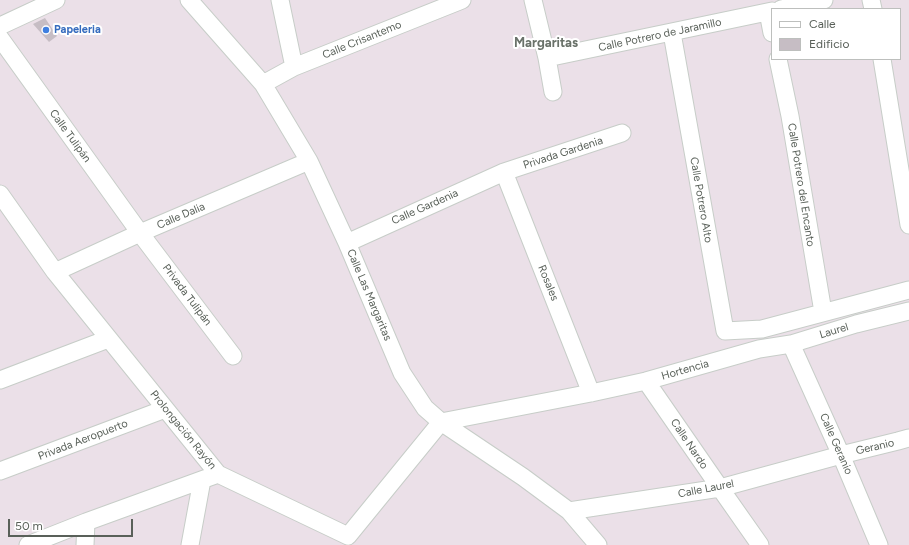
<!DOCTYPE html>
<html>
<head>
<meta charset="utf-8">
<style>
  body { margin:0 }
  #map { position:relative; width:909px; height:545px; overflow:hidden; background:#ebe0e8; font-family:Figtree,sans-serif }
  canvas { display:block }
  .legend { position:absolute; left:771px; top:8px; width:130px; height:52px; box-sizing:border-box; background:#fff; border:1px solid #bdbfbd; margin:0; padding:5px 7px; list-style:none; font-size:12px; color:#596059 }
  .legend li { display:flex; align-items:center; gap:8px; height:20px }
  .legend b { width:20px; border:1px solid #bdbfbd }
  .scale { position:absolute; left:8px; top:519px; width:125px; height:18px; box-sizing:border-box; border:2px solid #596059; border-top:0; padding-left:5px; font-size:12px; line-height:14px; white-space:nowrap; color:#596059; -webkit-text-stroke:3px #fff; paint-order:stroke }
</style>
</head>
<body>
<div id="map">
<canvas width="909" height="545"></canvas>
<ul class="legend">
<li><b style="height:5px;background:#fff"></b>Calle</li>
<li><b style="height:11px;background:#c6bdc4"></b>Edificio</li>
</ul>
<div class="scale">50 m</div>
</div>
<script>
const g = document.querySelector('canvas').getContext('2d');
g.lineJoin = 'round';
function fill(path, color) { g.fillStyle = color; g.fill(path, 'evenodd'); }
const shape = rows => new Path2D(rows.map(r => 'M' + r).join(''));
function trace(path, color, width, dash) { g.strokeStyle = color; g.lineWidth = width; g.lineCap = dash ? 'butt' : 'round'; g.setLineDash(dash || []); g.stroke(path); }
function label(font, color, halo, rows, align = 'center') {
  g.font = font + ' Figtree,sans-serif'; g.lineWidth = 4; g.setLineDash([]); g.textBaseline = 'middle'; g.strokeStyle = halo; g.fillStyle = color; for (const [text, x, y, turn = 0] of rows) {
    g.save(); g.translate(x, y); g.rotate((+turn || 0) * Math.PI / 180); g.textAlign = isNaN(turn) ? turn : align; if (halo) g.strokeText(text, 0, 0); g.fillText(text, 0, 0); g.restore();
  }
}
fill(shape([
  [45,18,57,36,49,42,33,24]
]), '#c6bdc4');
const minor = shape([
  [189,0,263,84,309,161,347,243,402,373,425,408,441,422,523,477,569,511,598,545],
  [280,0,294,67],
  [533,0,547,58,553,92],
  [871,0,873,9],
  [781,9,824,0],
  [768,12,772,33],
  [0,26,56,0],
  [672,33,725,331,762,329,909,290],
  [0,38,140,233,233,356],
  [547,58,772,11],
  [778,59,790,116,823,312],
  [882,59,909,225],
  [263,84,294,67,462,0],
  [504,172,591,393],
  [0,194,55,272,218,474,348,536,441,422,591,393,646,381,759,349,791,344,856,324,909,311],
  [347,243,504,172,622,133],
  [55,272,140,233,309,161],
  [791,344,841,455,879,545],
  [0,380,108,339],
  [646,381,720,488,760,545],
  [0,471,165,409],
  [569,511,720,488,841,455,898,441,909,438],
  [28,545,86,522,218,474],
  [85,545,86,522],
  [190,545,202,480]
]);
trace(minor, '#c7cdc8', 19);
trace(minor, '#fff', 17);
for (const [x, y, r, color] of [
  [46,30,4,"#3f7fe0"]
]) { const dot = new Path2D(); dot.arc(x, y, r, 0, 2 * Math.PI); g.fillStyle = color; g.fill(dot); trace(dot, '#fff', 1.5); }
label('bold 11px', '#366cbe', '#fff', [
  ["Papeleria",54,30]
], 'left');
label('11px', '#596059', '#fff', [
  ["Calle Potrero de Jaramillo",660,35,-12],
  ["Calle Crisantemo",362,40,-22],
  ["Calle Tulipán",70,136,54],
  ["Privada Gardenia",563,153,-18],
  ["Calle Potrero del Encanto",801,185,81],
  ["Calle Potrero Alto",701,200,80],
  ["Calle Gardenia",425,207,-24],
  ["Calle Dalia",181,216,-23],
  ["Rosales",548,283,68],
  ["Privada Tulipán",187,295,53],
  ["Calle Las Margaritas",369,295,67],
  ["Laurel",834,331,-17],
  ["Hortencia",685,370,-16],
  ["Prolongación Rayón",183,430,51],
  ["Privada Aeropuerto",83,440,-21],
  ["Calle Nardo",689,444,56],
  ["Calle Geranio",836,444,66],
  ["Geranio",875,447,-13],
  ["Calle Laurel",706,489,-11]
]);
label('bold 13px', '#6a726a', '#fff', [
  ["Margaritas",546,43]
]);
</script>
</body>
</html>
